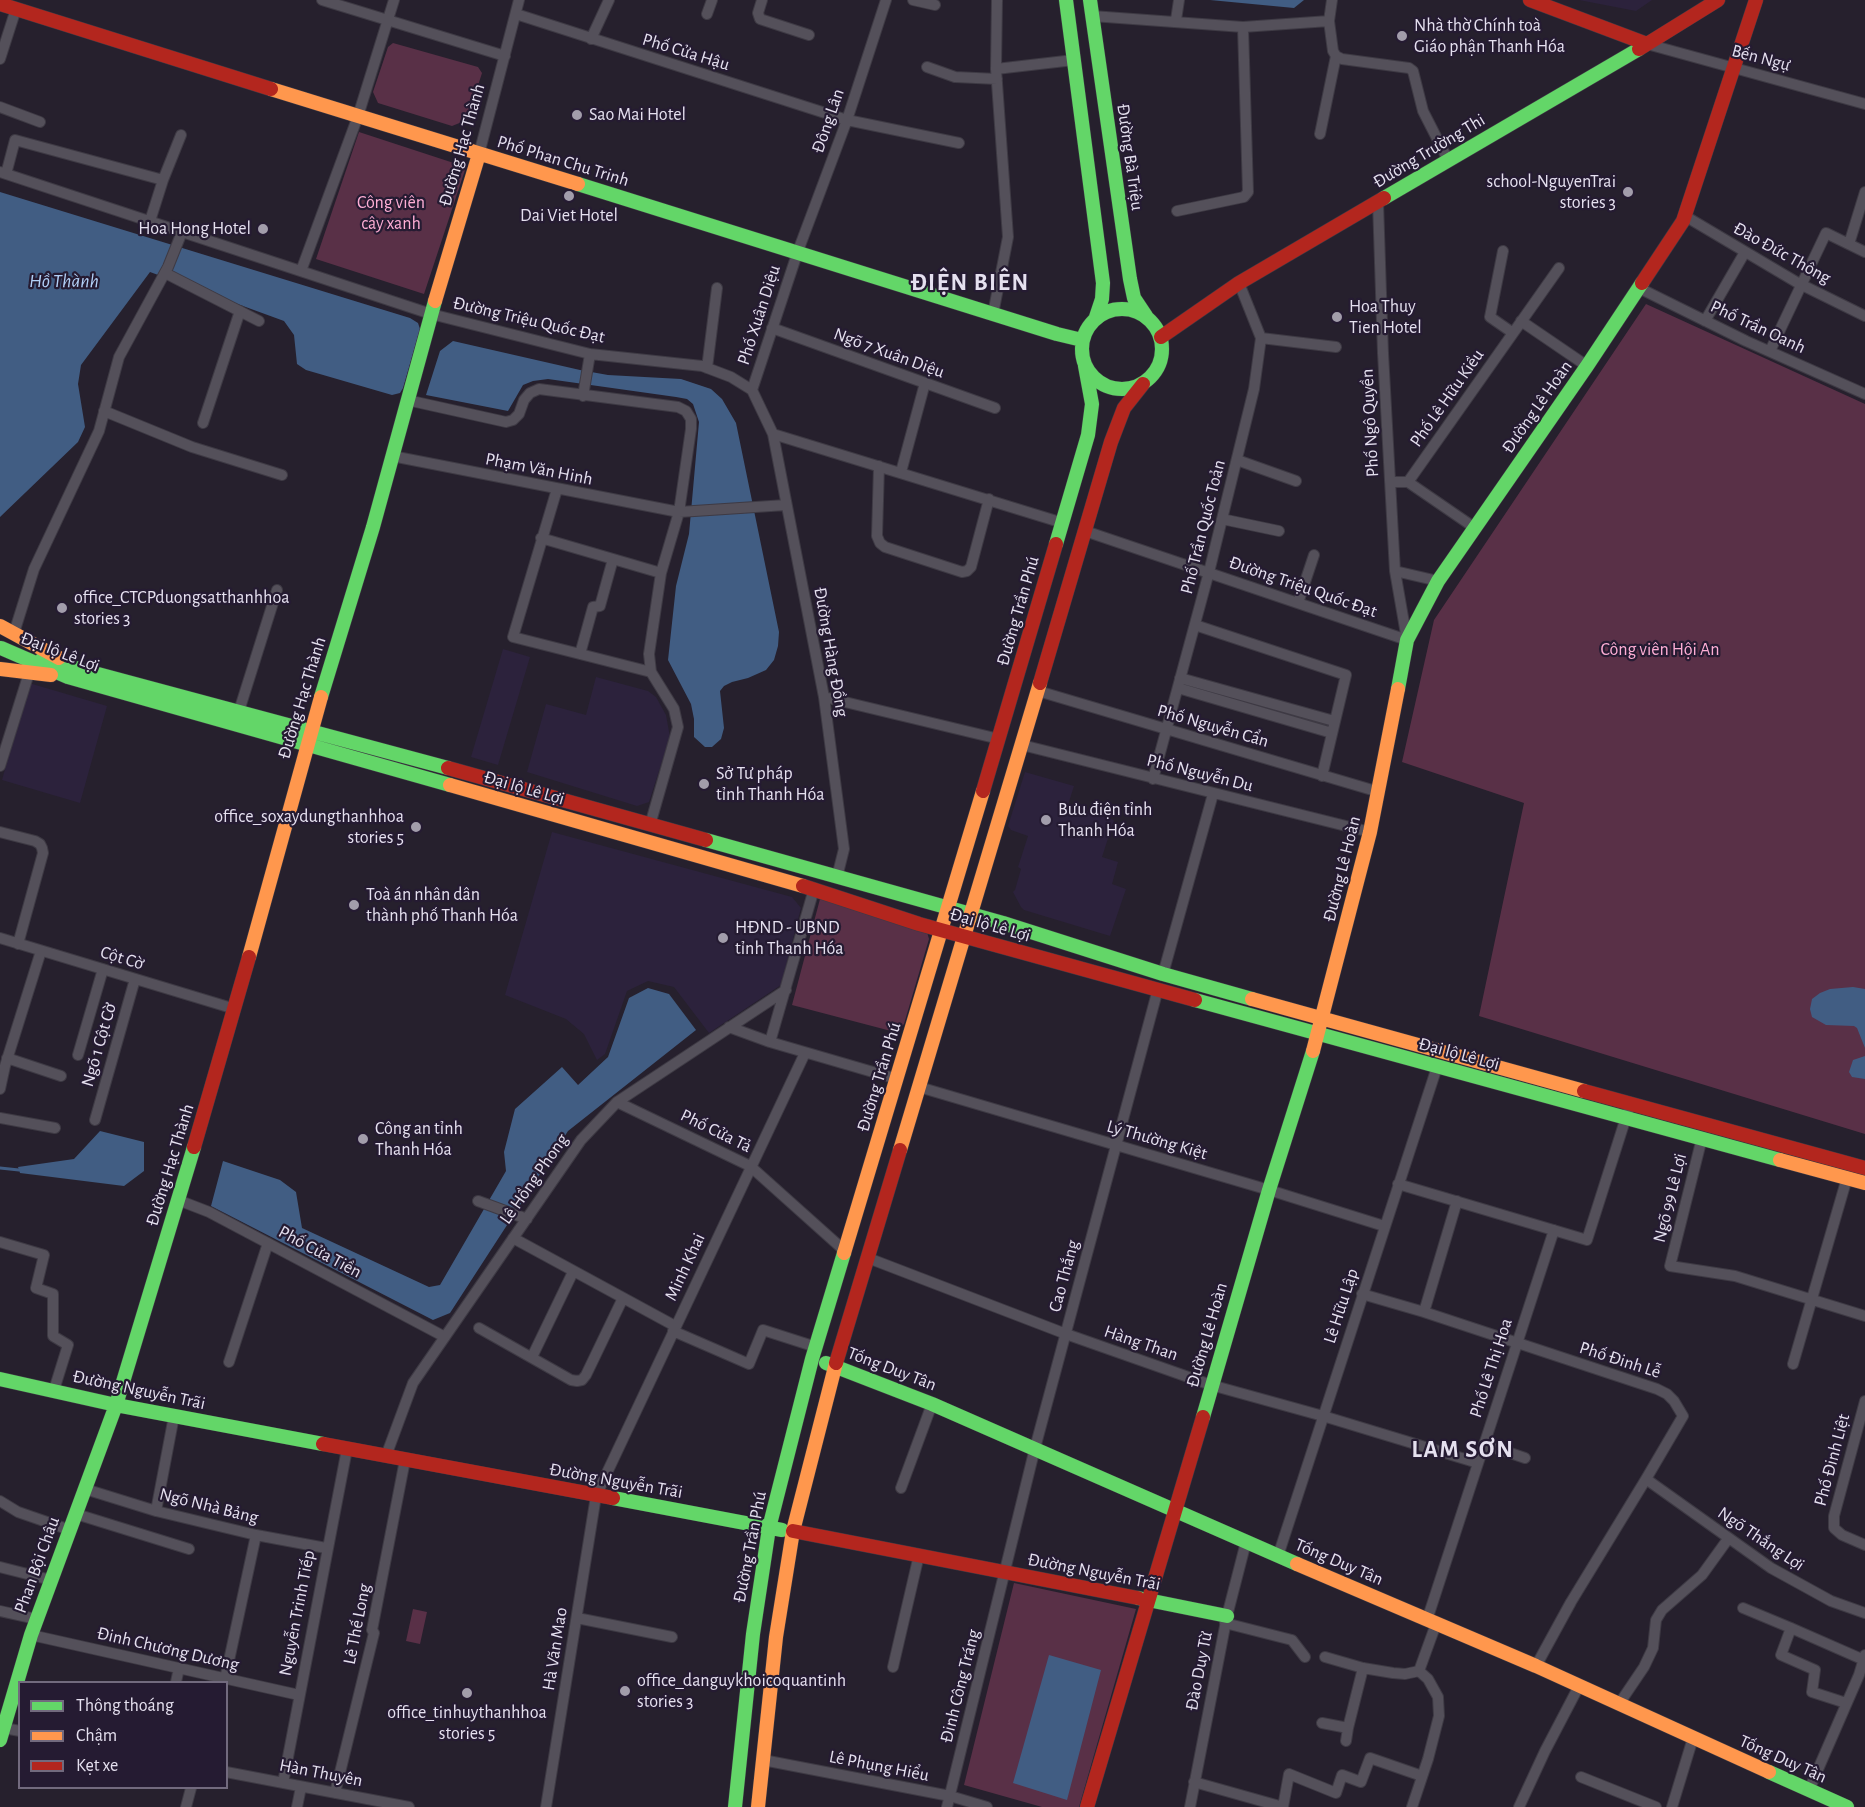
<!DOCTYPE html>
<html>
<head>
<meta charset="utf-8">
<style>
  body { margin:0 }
  #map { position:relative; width:1865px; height:1807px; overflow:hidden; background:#26202d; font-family:"Alegreya Sans",sans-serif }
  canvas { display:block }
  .legend { position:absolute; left:18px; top:1681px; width:210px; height:108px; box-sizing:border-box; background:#251b32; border:2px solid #726a7e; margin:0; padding:8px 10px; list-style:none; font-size:18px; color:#e5e0ef }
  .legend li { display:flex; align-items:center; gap:12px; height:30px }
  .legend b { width:30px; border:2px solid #726a7e }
</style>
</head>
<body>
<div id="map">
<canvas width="1865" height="1807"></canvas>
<ul class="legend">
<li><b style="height:8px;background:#63d668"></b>Thông thoáng</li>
<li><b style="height:8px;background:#ff974d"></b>Chậm</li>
<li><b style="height:8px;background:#b3261e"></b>Kẹt xe</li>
</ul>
</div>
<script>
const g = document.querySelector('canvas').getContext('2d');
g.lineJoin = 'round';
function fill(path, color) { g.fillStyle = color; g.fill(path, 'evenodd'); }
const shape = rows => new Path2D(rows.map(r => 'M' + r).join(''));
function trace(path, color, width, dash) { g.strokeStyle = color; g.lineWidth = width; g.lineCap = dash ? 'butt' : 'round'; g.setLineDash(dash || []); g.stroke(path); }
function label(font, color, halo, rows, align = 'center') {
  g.font = font + ' "Alegreya Sans",sans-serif'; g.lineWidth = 4.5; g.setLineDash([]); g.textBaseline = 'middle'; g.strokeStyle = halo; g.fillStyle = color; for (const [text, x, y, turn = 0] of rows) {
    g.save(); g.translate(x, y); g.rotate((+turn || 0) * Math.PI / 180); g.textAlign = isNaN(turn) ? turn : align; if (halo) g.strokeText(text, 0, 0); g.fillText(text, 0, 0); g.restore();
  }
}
fill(shape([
  [1579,0,1652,0,1636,11],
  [503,649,530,657,498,765,471,757],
  [596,677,648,691,656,697,666,715,670,737,649,802,637,806,527,772,546,704,586,715],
  [29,683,107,706,80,803,2,780],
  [1025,772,1074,786,1068,805,1114,820,1102,857,1118,862,1112,884,1126,889,1110,936,1024,910,1021,907,1013,892,1015,890,1021,869,1018,867,1028,836,1011,830,1008,826],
  [552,832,792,897,801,908,781,985,709,1033,674,987,648,981,627,991,605,1054,597,1060,584,1034,566,1019,505,995]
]), '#2c223c');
fill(shape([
  [393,43,478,67,482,73,467,120,452,126,378,103,373,92,388,47],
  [359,132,466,167,424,294,316,259],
  [1646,304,1865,404,1865,1134,1479,1016,1524,803,1402,762,1434,620],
  [820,899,920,928,927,932,929,939,904,1024,898,1030,891,1031,792,1005],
  [1014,1583,1136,1609,1079,1807,1042,1807,964,1785],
  [413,1609,427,1612,420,1644,406,1641]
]), '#593047');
fill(shape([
  [1210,0,1304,0,1294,8],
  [0,192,410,318,418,323,420,329,403,388,400,393,392,395,306,370,297,364,294,335,284,321,150,272,81,365,78,384,85,427,78,442,0,517],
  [453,341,580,370,608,375,681,379,711,389,722,399,736,423,779,632,778,646,774,660,766,670,748,678,732,682,724,686,720,691,724,728,721,739,712,747,705,747,694,737,694,719,691,704,668,660,676,586,689,534,699,422,693,404,687,399,676,397,548,379,533,381,523,385,508,411,426,395,440,351],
  [1853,987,1865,989,1865,1048,1857,1028,1854,1026,1826,1025,1812,1017,1810,1009,1812,999,1820,993,1830,989],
  [648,988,669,994,696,1030,568,1131,450,1313,433,1320,211,1206,223,1161,280,1180,296,1192,302,1228,429,1287,440,1285,506,1171,504,1152,515,1109,562,1067,578,1085,608,1057,629,998],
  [1865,1056,1865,1079,1852,1077,1849,1072,1853,1060],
  [100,1131,144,1142,144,1171,124,1186,20,1173,18,1167,74,1159],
  [1049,1655,1101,1670,1067,1800,1013,1783]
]), '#415d83');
trace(shape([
  [0,1168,19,1170]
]), '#415d83', 3);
const street = shape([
  [322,0,505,56],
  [762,0,758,13,760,19,809,35],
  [913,0,935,5],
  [516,14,847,120,959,143],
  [707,14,712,0],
  [1092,16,1243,27,1329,21,1332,0],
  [1176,20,1179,0],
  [1329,21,1333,51,1336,56,1342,59,1409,68,1413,71,1423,111,1448,160],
  [591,39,609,0],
  [1647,44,1865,104],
  [0,59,16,9],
  [927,67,955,77,997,79],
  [996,69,1074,60],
  [0,107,40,122],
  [1320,134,1336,56],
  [479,154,519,0],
  [0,172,431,314,590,354,702,366,731,377,752,390,773,434,1063,523],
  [6,174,15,140,163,180],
  [1177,211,1244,197,1248,192,1243,27],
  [1685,216,1798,283,1865,316],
  [150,221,163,180,181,135],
  [1849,244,1865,192],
  [1503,251,1490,317,1513,333],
  [301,271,358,116,394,0],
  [165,273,259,321],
  [1639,288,1746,341,1865,394],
  [993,314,1008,237,996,69,997,0],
  [1521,321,1587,366],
  [1705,321,1745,252],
  [772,328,995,408],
  [1261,338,1336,347],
  [1770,351,1826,233,1865,252],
  [707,368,717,288],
  [752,390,798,251,847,120,886,0],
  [583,396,590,354],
  [407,400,506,422,513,420,519,414,524,400,530,393,539,389,678,407,686,411,691,419,691,429,679,512,661,573,649,654,651,672,674,709,678,727,650,825],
  [104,411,192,447,282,475],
  [203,423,240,311],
  [773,434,824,697,844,849,837,877],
  [392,456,679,512,786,505],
  [1237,460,1296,481],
  [879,466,877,536,880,543,885,547,962,572,967,571,971,567,989,499],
  [901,472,925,383],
  [1390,482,1408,482,1475,528],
  [1408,482,1559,268],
  [557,489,513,637,651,672],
  [1222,519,1279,531],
  [1085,531,1407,640,1395,571,1383,353,1378,202],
  [541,538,661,573],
  [1395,571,1438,581],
  [1298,603,1314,555],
  [1195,625,1346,675,1322,776],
  [14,633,34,569,99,431,119,357,168,267,182,232],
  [580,654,593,607,600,606,613,559],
  [1180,678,1334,721],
  [1178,688,1332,733],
  [1038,691,1379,792],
  [824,697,999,739],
  [239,711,277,590],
  [1022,745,1370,832],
  [0,766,29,673],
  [1153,779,1209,572,1254,389,1261,338,1239,283],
  [0,832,35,841,40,844,42,848,43,853,18,944],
  [0,938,235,1009],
  [1163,974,1213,794],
  [729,1027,770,1042,897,1079],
  [770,1042,814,889],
  [78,1055,103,969],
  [7,1058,61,1076],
  [919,1087,1269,1190,1384,1226],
  [0,1089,5,1066,41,951],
  [617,1102,750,1166,846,1252],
  [0,1118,55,1128],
  [95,1120,135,979],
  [1702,1138,1670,1266,1735,1276,1865,1316],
  [1398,1184,1587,1240,1628,1111],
  [178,1200,209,1212,445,1337],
  [478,1201,527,1219],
  [513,1238,675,1326],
  [0,1242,44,1255,36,1288,53,1294,53,1336,68,1345,54,1390],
  [868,1258,1066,1334,1211,1385,1323,1416,1478,1463],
  [1362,1294,1424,1312,1657,1389,1667,1394,1674,1401,1683,1416,1646,1479,1571,1602,1536,1666],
  [1424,1312,1457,1201],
  [479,1328,571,1380,577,1381,582,1380,586,1375,623,1298],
  [673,1331,749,1364,763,1330,816,1347],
  [532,1357,573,1272],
  [229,1362,268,1243],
  [1793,1364,1847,1178],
  [1865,1401,1834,1516,1834,1528,1842,1535,1865,1545],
  [1484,1444,1525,1458],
  [386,1456,413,1383,581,1140,617,1102,786,990],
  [1646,1479,1771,1568,1831,1601,1865,1613],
  [901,1488,932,1404],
  [85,1489,156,1511,256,1535,326,1548],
  [0,1501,18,1512,70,1530],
  [156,1511,174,1416],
  [76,1514,189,1549],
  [1278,1556,1437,1067],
  [0,1567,51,1580],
  [1743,1608,1791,1628,1864,1660],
  [0,1611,36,1619],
  [577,1618,672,1637],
  [1427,1620,1554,1230],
  [1225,1623,1292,1640,1305,1657],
  [1791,1628,1781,1655,1815,1670,1812,1692,1846,1703],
  [31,1635,299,1695],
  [1325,1657,1363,1668,1393,1673,1405,1674,1419,1671],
  [893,1667,919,1555],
  [1419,1671,1436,1624],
  [225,1679,256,1535],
  [176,1682,179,1668],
  [1619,1704,1644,1667,1653,1648,1656,1620,1662,1610,1702,1575,1728,1539],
  [1322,1723,1348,1728,1363,1668],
  [4,1728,20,1731],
  [1346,1741,1348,1728],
  [763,1760,950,1796,987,1807],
  [226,1772,409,1807],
  [1581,1777,1656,1807],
  [1194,1782,1283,1807],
  [283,1783,347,1449],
  [1809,1790,1859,1675,1865,1655],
  [335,1793,374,1633,372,1630,405,1460],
  [186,1807,191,1788],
  [297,1807,301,1787],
  [546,1807,596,1496,805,1053],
  [947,1807,1035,1448,1158,989],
  [1190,1807,1227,1616,1246,1542],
  [1283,1807,1289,1774,1336,1793,1342,1775,1361,1782,1370,1758,1422,1776],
  [1412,1807,1428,1759,1439,1716,1438,1697,1428,1679,1419,1671],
  [1519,1807,1545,1751,1579,1686],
  [1672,1807,1693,1738]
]);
const fast = shape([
  [1066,0,1103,283,1102,299,1096,317],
  [1090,0,1130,279,1134,298,1146,316],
  [578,184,1057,334,1082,340],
  [1384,198,1639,49],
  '1082 349a40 40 0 1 1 80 0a40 40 0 1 1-80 0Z',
  [1056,544,1088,435,1092,404,1085,366],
  [1,648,68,677,450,785],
  [42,659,448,768],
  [1398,689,1407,640,1438,581,1587,366,1642,283],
  [321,697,373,527,435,301],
  [706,840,1003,923,1163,974,1252,999],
  [1195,1000,1780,1160],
  [826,1363,932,1404,1297,1564],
  [0,1379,116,1405,323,1444],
  [1203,1417,1269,1190,1313,1051],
  [613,1498,782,1530],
  [1138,1598,1227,1616],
  [0,1740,31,1635,116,1405,194,1147],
  [1769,1772,1847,1807],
  [735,1807,753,1634,769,1528,812,1359,844,1253]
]);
const slow = shape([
  [271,89,578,184],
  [435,301,479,154],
  [0,626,59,658],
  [0,669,51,675],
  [450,785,803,886],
  [249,957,321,697],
  [1252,999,1584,1091],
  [1313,1051,1370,832,1398,689],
  [900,1150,1040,683],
  [1780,1160,1865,1183],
  [844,1253,983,791],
  [1297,1564,1536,1666,1769,1772],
  [758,1807,776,1637,793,1531,836,1363]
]);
const jam = shape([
  [1530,0,1647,44],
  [0,4,271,89],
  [1639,49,1718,0],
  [1642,283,1683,221,1756,0],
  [1161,337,1239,283,1384,198],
  [1040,683,1111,442,1124,408,1143,384],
  [448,768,706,840],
  [983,791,1056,544],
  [803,886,919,924,1195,1000],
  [1584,1091,1865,1168],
  [194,1147,249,957],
  [836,1363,900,1150],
  [323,1444,613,1498],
  [793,1531,1138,1598],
  [1087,1807,1203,1417]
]);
trace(street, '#3e3a44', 12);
trace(fast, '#3e3a44', 15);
trace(slow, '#3e3a44', 15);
trace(jam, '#3e3a44', 15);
trace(street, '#54505a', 10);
trace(fast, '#63d668', 14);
trace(slow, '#ff974d', 14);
trace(jam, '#b3261e', 14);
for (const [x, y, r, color] of [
  [1402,36,6,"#a29dab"],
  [577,115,6,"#a29dab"],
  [1628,192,6,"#a29dab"],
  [569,196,6,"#a29dab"],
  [263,229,6,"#a29dab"],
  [1337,317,6,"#a29dab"],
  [62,608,6,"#a29dab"],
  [704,784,6,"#a29dab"],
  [1046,820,6,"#a29dab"],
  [416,827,6,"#a29dab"],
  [354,905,6,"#a29dab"],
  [723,938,6,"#a29dab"],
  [363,1139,6,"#a29dab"],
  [625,1691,6,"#a29dab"],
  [467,1693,6,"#a29dab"]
]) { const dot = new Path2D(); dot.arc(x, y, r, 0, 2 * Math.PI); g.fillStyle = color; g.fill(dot); trace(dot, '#251b32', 2); }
label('18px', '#e5e0ef', '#251b32', [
  ["Nhà thờ Chính toà",1414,26],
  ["Giáo phận Thanh Hóa",1414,47],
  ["Sao Mai Hotel",589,115],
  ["school-NguyenTrai",1616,182,"right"],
  ["stories 3",1616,203,"right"],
  ["Dai Viet Hotel",569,216,"center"],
  ["Hoa Hong Hotel",251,229,"right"],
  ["Hoa Thuy",1349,307],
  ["Tien Hotel",1349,328],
  ["office_CTCPduongsatthanhhoa",74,598],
  ["stories 3",74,619],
  ["Sở Tư pháp",716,774],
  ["tỉnh Thanh Hóa",716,795],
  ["Bưu điện tỉnh",1058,810],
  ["Thanh Hóa",1058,831],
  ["office_soxaydungthanhhoa",404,817,"right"],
  ["stories 5",404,838,"right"],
  ["Toà án nhân dân",366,895],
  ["thành phố Thanh Hóa",366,916],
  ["HĐND - UBND",735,928],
  ["tỉnh Thanh Hóa",735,949],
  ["Công an tỉnh",375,1129],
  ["Thanh Hóa",375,1150],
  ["office_danguykhoicoquantinh",637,1681],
  ["stories 3",637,1702],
  ["office_tinhuythanhhoa",467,1713,"center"],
  ["stories 5",467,1734,"center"]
], 'left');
label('18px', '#e5e0ef', '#251b32', [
  ["Phố Cửa Hậu",686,52,17],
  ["Bến Ngự",1761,58,15],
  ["Đông Lân",828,121,-71],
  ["Đường Hạc Thành",462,145,-74],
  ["Đường Trường Thi",1429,151,-31],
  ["Đường Bà Triệu",1130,157,82],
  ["Phố Phan Chu Trinh",563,161,17],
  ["Đào Đức Thông",1782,253,29],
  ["Phố Xuân Diệu",759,315,-72],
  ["Đường Triệu Quốc Đạt",529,320,13],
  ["Phố Trần Oanh",1758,327,25],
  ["Ngõ 7 Xuân Diệu",889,353,20],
  ["Phố Lê Hữu Kiều",1447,398,-55],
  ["Đường Lê Hoàn",1537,407,-55],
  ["Phố Ngô Quyền",1370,423,-93],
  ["Phạm Văn Hinh",539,469,11],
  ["Phố Trần Quốc Toản",1203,527,-76],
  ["Đường Triệu Quốc Đạt",1303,587,19],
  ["Đường Trần Phú",1018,611,-74],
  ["Đại lộ Lê Lợi",60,652,21],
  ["Đường Hàng Đồng",831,652,80],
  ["Đường Hạc Thành",302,698,-73],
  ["Phố Nguyễn Cẩn",1213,726,16],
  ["Phố Nguyễn Du",1200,773,14],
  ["Đại lộ Lê Lợi",524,788,16],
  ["Đường Lê Hoàn",1342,869,-76],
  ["Đại lộ Lê Lợi",990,925,16],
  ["Cột Cờ",122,958,17],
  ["Ngõ 1 Cột Cờ",99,1045,-74],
  ["Đại lộ Lê Lợi",1459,1054,15],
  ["Đường Trần Phú",879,1077,-73],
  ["Phố Cửa Tả",716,1131,26],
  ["Lý Thường Kiệt",1157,1140,16],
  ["Đường Hạc Thành",170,1165,-73],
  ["Lê Hồng Phong",534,1179,-55],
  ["Ngõ 99 Lê Lợi",1670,1198,-76],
  ["Phố Cửa Tiền",320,1252,28],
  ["Minh Khai",685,1267,-65],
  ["Cao Thắng",1064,1276,-75],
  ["Lê Hữu Lập",1341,1306,-72],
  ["Đường Lê Hoàn",1207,1335,-74],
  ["Hàng Than",1141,1343,19],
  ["Phố Đinh Lễ",1620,1360,18],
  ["Phố Lê Thị Hoa",1491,1368,-72],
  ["Tống Duy Tân",892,1369,21],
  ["Đường Nguyễn Trãi",139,1390,12],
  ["Phố Đinh Liệt",1832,1460,-75],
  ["Đường Nguyễn Trãi",616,1481,10],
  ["Ngõ Nhà Bảng",209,1506,14],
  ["Ngõ Thắng Lợi",1761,1539,34],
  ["Đường Trần Phú",750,1547,-79],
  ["Tống Duy Tân",1339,1562,23],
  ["Phan Bội Châu",37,1565,-70],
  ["Đường Nguyễn Trãi",1094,1572,11],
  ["Nguyễn Trinh Tiếp",297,1613,-79],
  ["Lê Thế Long",357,1624,-79],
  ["Đinh Chương Dương",168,1649,13],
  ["Hà Văn Mao",555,1649,-81],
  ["Đào Duy Từ",1199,1671,-79],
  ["Đinh Công Tráng",960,1686,-76],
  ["Tống Duy Tân",1783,1759,24],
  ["Lê Phụng Hiểu",879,1766,11],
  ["Hàn Thuyên",321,1773,11]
]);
label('18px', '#feaed5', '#251b32', [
  ["Công viên",391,203],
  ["cây xanh",391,224],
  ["Công viên Hội An",1660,650]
]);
label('italic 20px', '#b2d0f7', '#251b32', [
  ["Hồ Thành",64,281]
]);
g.letterSpacing = '1.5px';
label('bold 24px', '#e5e0ef', '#251b32', [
  ["ĐIỆN BIÊN",970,283],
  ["LAM SƠN",1463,1450]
]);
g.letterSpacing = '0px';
</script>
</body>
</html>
